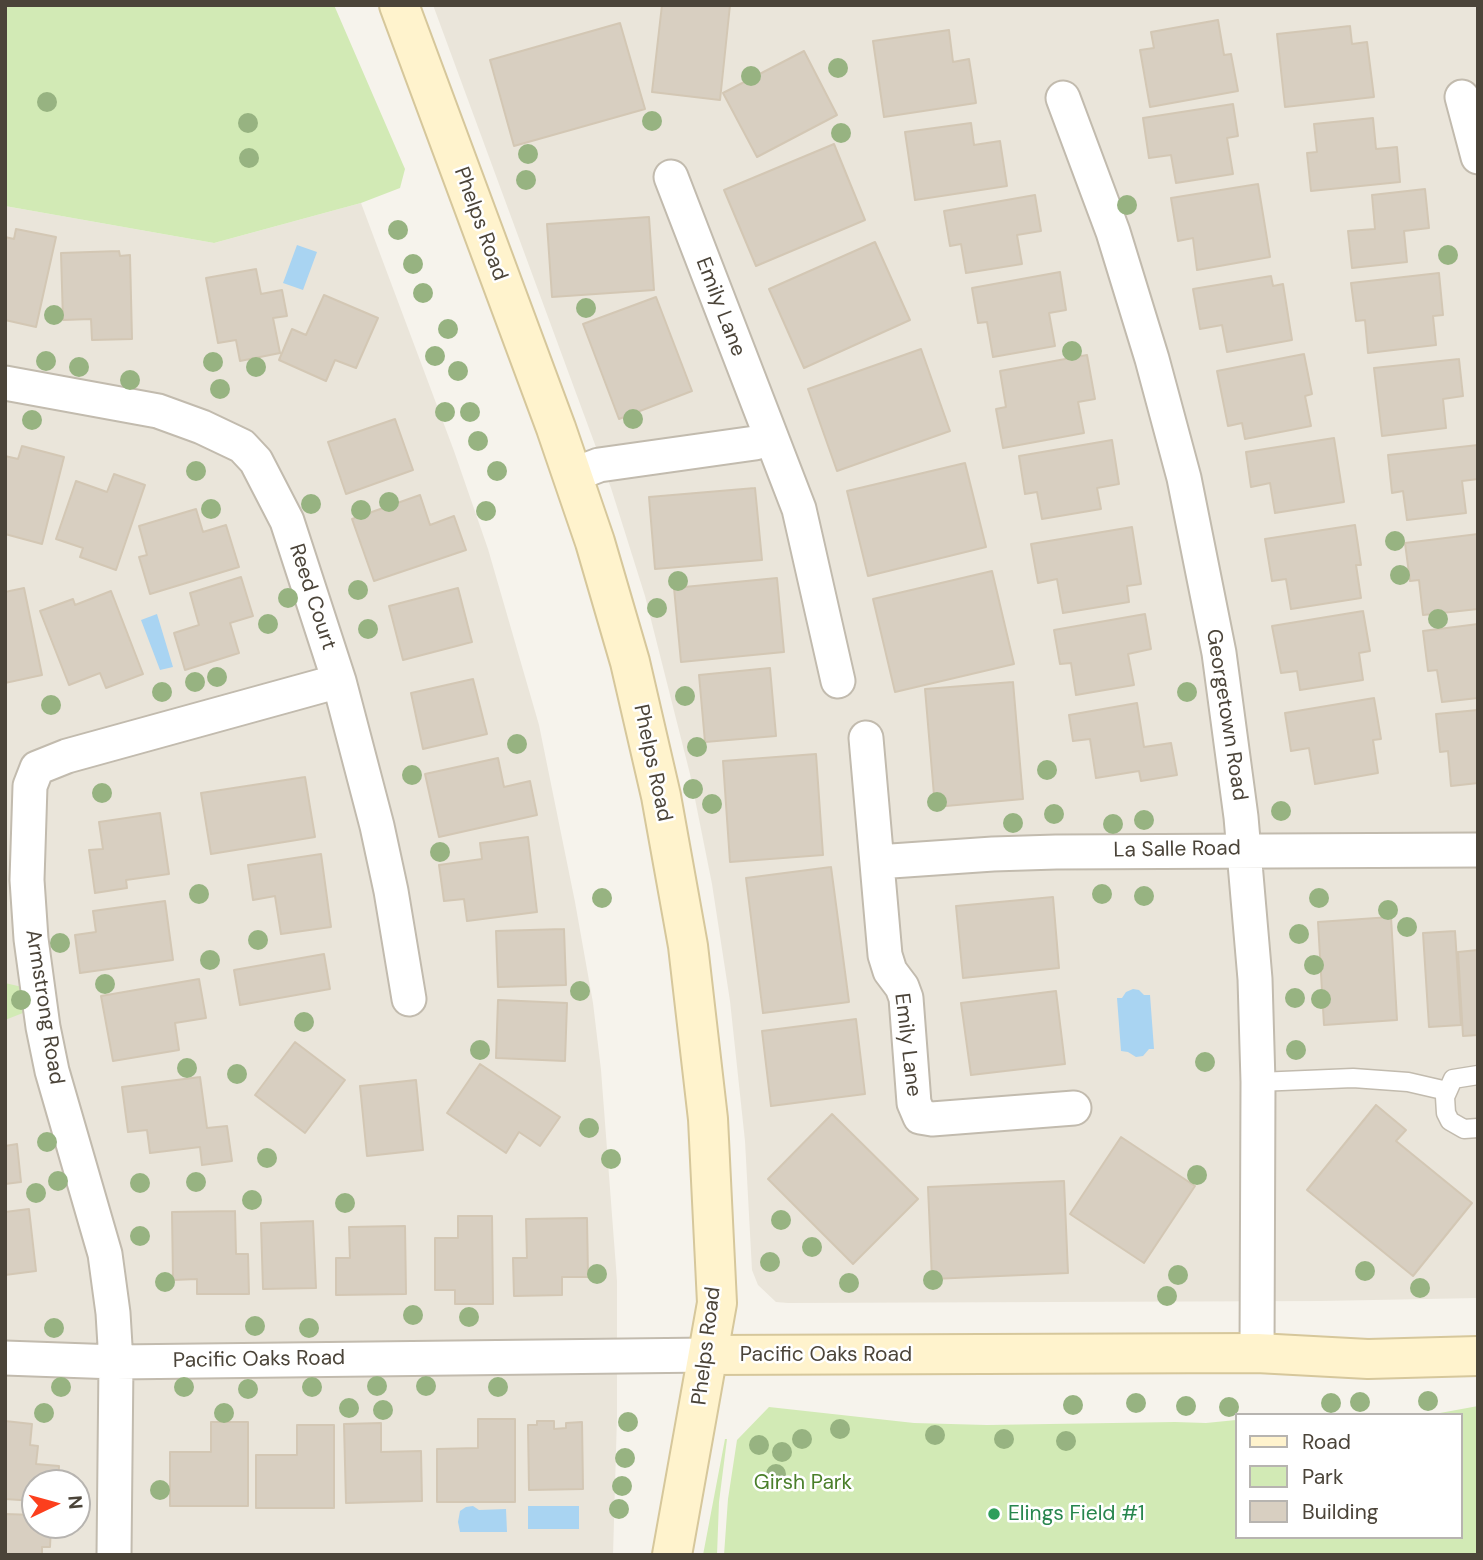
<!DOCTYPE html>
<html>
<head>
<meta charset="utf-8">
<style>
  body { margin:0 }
  #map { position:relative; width:1483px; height:1560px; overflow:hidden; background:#f6f3ec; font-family:"DM Sans",sans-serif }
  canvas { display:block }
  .frame { position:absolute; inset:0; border:7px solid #4b4439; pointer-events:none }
  .legend { position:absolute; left:1235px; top:1413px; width:228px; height:126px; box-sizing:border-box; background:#fff; border:2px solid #b7b4b0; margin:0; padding:9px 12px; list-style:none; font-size:21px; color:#4b4439 }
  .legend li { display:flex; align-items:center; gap:14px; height:35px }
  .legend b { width:35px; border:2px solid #b7b4b0 }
  .north { position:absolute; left:21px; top:1469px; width:70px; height:70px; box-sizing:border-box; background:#fff; border:2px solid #b7b4b0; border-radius:50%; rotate:85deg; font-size:19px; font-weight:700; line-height:28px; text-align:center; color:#4b4439 }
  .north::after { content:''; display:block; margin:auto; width:24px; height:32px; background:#fc3f1d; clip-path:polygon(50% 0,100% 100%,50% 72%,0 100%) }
</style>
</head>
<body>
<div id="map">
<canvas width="1483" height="1560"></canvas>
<div class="frame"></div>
<ul class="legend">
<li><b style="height:9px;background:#fff3cd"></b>Road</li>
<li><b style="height:19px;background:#d2eab5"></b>Park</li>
<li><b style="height:19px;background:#d8cfc1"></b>Building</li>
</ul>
<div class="north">N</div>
</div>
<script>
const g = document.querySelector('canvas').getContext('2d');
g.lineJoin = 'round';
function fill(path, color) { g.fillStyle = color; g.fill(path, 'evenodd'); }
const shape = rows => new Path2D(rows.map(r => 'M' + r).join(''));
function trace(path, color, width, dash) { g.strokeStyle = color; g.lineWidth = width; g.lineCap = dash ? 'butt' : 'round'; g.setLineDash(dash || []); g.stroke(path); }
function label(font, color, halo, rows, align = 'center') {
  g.font = font + ' "DM Sans",sans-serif'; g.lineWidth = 5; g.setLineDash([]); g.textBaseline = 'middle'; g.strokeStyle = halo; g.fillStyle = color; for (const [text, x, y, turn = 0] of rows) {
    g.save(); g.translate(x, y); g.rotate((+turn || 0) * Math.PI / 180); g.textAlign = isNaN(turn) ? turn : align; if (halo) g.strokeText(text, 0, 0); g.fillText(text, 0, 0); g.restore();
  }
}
fill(shape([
  [433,5,1478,5,1478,1298,1321,1301,788,1303,776,1302,758,1285,752,1270,745,1141,730,1001,712,884,690,774,645,596,611,488],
  [361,203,454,451,488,549,539,725,575,902,593,1003,601,1070,617,1281,617,1417,613,1555,5,1555,5,206,214,243],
  [35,1483,77,1483,77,1525,35,1525]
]), '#eae5da');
fill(shape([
  [5,5,334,5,405,169,400,188,361,203,214,243,5,206],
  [5,983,31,989,28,1011,5,1020],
  [1478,1406,1478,1555,724,1555,728,1499,737,1440,769,1407,914,1423,987,1425,1175,1422,1206,1423,1236,1420,1236,1537,1460,1537,1460,1415,1429,1415],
  [725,1439,727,1439,719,1502,717,1555,703,1555]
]), '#d2eab5');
fill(shape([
  [297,245,317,252,303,290,283,283],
  [157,614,173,667,160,670,141,620],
  [1133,989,1139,990,1144,995,1150,995,1154,1049,1149,1049,1143,1056,1136,1057,1128,1052,1121,1051,1117,998,1122,998,1126,992],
  [473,1506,479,1510,506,1509,507,1532,460,1532,458,1522,460,1511,466,1507],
  [528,1506,579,1506,579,1529,528,1529]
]), '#a9d4f2');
const building = shape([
  [662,5,730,5,720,100,652,92,662,5],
  [1218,20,1224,55,1231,54,1238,91,1150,107,1140,50,1154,48,1151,32,1218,20],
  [620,23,645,109,514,146,490,60,620,23],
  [1350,26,1352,44,1367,42,1374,97,1285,107,1277,34,1350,26],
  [949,30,953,62,969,59,976,103,884,117,873,41,949,30],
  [804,51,837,115,757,157,723,93,804,51],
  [1233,104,1238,136,1227,138,1233,174,1176,183,1171,155,1149,158,1143,118,1233,104],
  [1373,118,1376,149,1397,147,1400,182,1311,191,1307,153,1317,152,1314,124,1373,118],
  [971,123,974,145,1000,141,1007,186,915,200,905,132,971,123],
  [834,144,865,220,756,266,724,190,834,144],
  [1258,184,1270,257,1197,270,1193,238,1178,241,1171,198,1258,184],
  [1425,189,1429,228,1404,231,1407,262,1352,268,1348,231,1375,229,1372,195,1425,189],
  [1035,195,1041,231,1017,235,1022,264,966,273,961,244,950,246,944,211,1035,195],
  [649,217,654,290,552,297,547,224,649,217],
  [16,229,56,237,36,327,5,320,5,237,14,239,16,229],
  [875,242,910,320,804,368,769,289,875,242],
  [119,251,120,256,130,255,132,339,92,340,91,319,63,320,61,253,119,251],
  [256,269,261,294,282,290,287,316,273,318,280,353,240,361,236,340,218,343,206,278,256,269],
  [1060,272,1066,310,1049,313,1055,346,993,357,987,322,978,323,972,288,1060,272],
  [1439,273,1443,315,1433,316,1436,345,1368,353,1365,320,1356,321,1351,283,1439,273],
  [1271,276,1273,286,1283,284,1292,340,1227,352,1222,325,1200,329,1193,289,1271,276],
  [324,295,378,318,356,368,335,360,326,381,279,360,292,329,306,335,324,295],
  [656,297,692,391,619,419,583,324,656,297],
  [921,349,950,431,837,471,808,389,921,349],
  [1304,354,1312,394,1305,396,1311,426,1245,439,1242,423,1228,426,1217,371,1304,354],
  [1087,355,1095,399,1078,402,1084,433,1003,448,996,409,1006,407,1000,371,1087,355],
  [1459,359,1463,396,1443,399,1446,428,1382,436,1374,368,1459,359],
  [395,419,413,470,346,494,328,442,395,419],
  [1334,438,1344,502,1275,513,1270,483,1251,487,1246,452,1334,438],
  [1112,440,1119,484,1097,488,1101,509,1042,519,1037,492,1025,494,1019,456,1112,440],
  [1478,445,1478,479,1462,481,1466,513,1407,520,1403,491,1392,493,1388,455,1478,445],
  [22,446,64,457,42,544,5,534,5,456,18,459,22,446],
  [965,463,986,547,868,576,847,491,965,463],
  [114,474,145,485,116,570,80,557,83,548,56,539,76,481,107,492,114,474],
  [755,488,762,560,655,569,649,497,755,488],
  [420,495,430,525,454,516,466,550,374,581,352,519,420,495],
  [196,509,203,532,226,525,239,567,150,594,139,557,147,555,139,526,196,509],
  [1355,525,1361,565,1356,565,1361,598,1291,609,1286,579,1272,581,1265,539,1355,525],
  [1132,527,1141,584,1127,586,1129,602,1063,613,1057,579,1038,583,1031,544,1132,527],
  [1478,534,1478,609,1423,615,1419,580,1410,581,1405,543,1478,534],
  [992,571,1014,664,895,692,873,599,992,571],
  [241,577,253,616,230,623,239,653,185,670,174,633,199,625,190,593,241,577],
  [777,578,784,652,681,662,674,588,777,578],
  [24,588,42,675,5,683,5,592,24,588],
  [458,588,472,642,403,660,389,606,458,588],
  [111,591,143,674,106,688,100,673,69,685,40,611,73,599,75,605,111,591],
  [1363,611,1370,651,1359,653,1363,680,1300,690,1297,671,1281,673,1272,626,1363,611],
  [1145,614,1151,649,1128,654,1134,685,1076,695,1071,663,1060,664,1054,630,1145,614],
  [1478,624,1478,698,1442,702,1437,670,1428,671,1423,631,1478,624],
  [770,668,776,736,705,742,699,675,770,668],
  [473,679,487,734,423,749,411,693,473,679],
  [1013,682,1023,799,935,807,925,689,1013,682],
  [1374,698,1381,739,1373,740,1378,773,1315,784,1309,748,1291,751,1285,713,1374,698],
  [1137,703,1144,747,1171,743,1177,775,1141,781,1139,771,1096,778,1090,739,1073,741,1069,715,1137,703],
  [1478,710,1478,783,1451,786,1448,751,1440,752,1436,714,1478,710],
  [816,754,823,855,730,862,723,761,816,754],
  [498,758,504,787,530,781,537,815,439,837,425,774,498,758],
  [305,777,315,837,211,854,201,793,305,777],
  [160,813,169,874,126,880,127,888,95,893,89,850,103,849,99,822,160,813],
  [528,837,537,912,467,921,464,899,444,901,439,865,482,859,480,843,528,837],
  [321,854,331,927,281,934,275,896,253,900,248,865,321,854],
  [831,867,849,1002,763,1013,746,878,831,867],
  [1053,897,1059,968,963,978,956,906,1053,897],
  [165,901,173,960,80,973,75,935,96,932,93,911,165,901],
  [1391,917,1397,1020,1324,1025,1318,922,1391,917],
  [564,929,566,985,498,987,496,931,564,929],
  [1455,931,1461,1025,1429,1027,1423,933,1455,931],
  [1478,950,1478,1035,1463,1036,1458,952,1478,950],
  [324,954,330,989,240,1005,234,970,324,954],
  [199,979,206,1018,175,1023,179,1050,113,1061,101,996,199,979],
  [1056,991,1065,1064,971,1075,961,1003,1056,991],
  [498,1000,567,1003,565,1061,496,1058,498,1000],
  [856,1019,865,1094,771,1106,762,1031,856,1019],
  [295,1042,345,1080,305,1133,255,1095,295,1042],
  [480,1064,560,1117,540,1146,519,1132,506,1153,447,1113,480,1064],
  [200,1077,207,1128,227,1126,232,1161,202,1165,200,1147,150,1153,147,1130,128,1132,122,1087,200,1077],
  [416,1080,423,1150,367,1156,360,1086,416,1080],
  [1376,1105,1406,1130,1396,1141,1472,1203,1413,1276,1307,1190,1376,1105],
  [832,1114,918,1199,853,1264,768,1179,832,1114],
  [1121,1137,1195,1186,1144,1263,1070,1214,1121,1137],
  [17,1144,21,1182,5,1184,5,1146,17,1144],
  [1064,1181,1068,1273,932,1279,928,1187,1064,1181],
  [29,1209,36,1271,5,1275,5,1212,29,1209],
  [235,1211,236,1254,248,1254,249,1294,197,1294,197,1279,173,1280,172,1212,235,1211],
  [458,1216,492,1216,493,1304,455,1304,455,1290,435,1290,435,1238,458,1238,458,1216],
  [587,1218,588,1277,562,1277,562,1295,514,1296,513,1258,527,1258,526,1219,587,1218],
  [313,1221,316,1288,263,1289,261,1223,313,1221],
  [405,1226,406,1294,336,1295,336,1258,350,1258,349,1227,405,1226],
  [478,1419,515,1419,515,1502,437,1502,437,1449,478,1448,478,1419],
  [5,1421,32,1424,30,1445,38,1446,36,1464,59,1466,58,1483,35,1483,35,1501,5,1499,5,1421],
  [537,1421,554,1421,554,1429,566,1428,566,1423,582,1422,583,1489,529,1490,528,1425,537,1425,537,1421],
  [211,1422,248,1422,248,1506,170,1506,170,1452,211,1452,211,1422],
  [381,1423,381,1452,421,1451,422,1501,346,1503,344,1424,381,1423],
  [297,1425,334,1425,334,1508,256,1508,256,1455,297,1455,297,1425],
  [5,1514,35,1515,35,1525,51,1525,50,1547,42,1547,42,1555,5,1555,5,1514]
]);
fill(building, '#d8cfc1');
trace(building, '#d3c7b4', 2);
const lane = shape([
  [1478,1075,1453,1079,1445,1097,1446,1113,1450,1121,1464,1129,1478,1128],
  [1258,1082,1353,1078,1408,1082,1447,1091]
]);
const street = shape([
  [1462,97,1478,157],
  [1063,98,1113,232,1152,359,1184,478,1219,653,1241,817,1255,979,1258,1082,1257,1353],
  [671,177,799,509,838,681],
  [5,383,158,411,202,427,242,446,256,461,287,521,339,681,377,826,391,891,409,999],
  [573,475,599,465,755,443,770,436],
  [866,738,885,955,890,971,902,987,906,998,914,1103,920,1117,932,1119,1074,1108],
  [877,862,993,854,1056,852,1478,850],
  [5,1358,116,1362,709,1355],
  [114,1555,116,1362,113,1313,105,1254,52,1071,43,1027,31,939,27,880,30,786,37,768,67,756,339,681]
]);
const secondary = shape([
  [399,5,556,428,595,542,630,662,661,796,688,946,708,1119,717,1303,672,1555],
  [709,1355,1257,1353,1368,1359,1478,1356]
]);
trace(lane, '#c2bbae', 21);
trace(street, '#c2bbae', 37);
trace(secondary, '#d6c79b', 42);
trace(lane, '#fff', 18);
trace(street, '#fff', 33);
trace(secondary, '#fff3cd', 38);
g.fillStyle = '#97b381';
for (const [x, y] of [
  [838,68],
  [751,76],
  [47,102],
  [652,121],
  [248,123],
  [841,133],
  [528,154],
  [249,158],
  [526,180],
  [1127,205],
  [398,230],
  [1448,255],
  [413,264],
  [423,293],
  [586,308],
  [54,315],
  [448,329],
  [1072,351],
  [435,356],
  [46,361],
  [213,362],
  [79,367],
  [256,367],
  [458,371],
  [130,380],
  [220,389],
  [445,412],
  [470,412],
  [633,419],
  [32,420],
  [478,441],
  [196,471],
  [497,471],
  [389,502],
  [311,504],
  [211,509],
  [361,510],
  [486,511],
  [1395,541],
  [1400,575],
  [678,581],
  [358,590],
  [288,598],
  [657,608],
  [1438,619],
  [268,624],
  [368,629],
  [217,677],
  [195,682],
  [162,692],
  [1187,692],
  [685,696],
  [51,705],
  [517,744],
  [697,747],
  [1047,770],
  [412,775],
  [693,789],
  [102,793],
  [937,802],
  [712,804],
  [1281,811],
  [1054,814],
  [1144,820],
  [1013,823],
  [1113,824],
  [440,852],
  [199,894],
  [1102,894],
  [1144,896],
  [602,898],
  [1319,898],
  [1388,910],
  [1407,927],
  [1299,934],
  [258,940],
  [60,943],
  [210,960],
  [1314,965],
  [105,984],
  [580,991],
  [1295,998],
  [1321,999],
  [21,1000],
  [304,1022],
  [480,1050],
  [1296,1050],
  [1205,1062],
  [187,1068],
  [237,1074],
  [589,1128],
  [47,1142],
  [267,1158],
  [611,1159],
  [1197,1175],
  [58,1181],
  [196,1182],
  [140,1183],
  [36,1193],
  [252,1200],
  [345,1203],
  [781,1220],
  [140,1236],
  [812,1247],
  [770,1262],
  [1365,1271],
  [597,1274],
  [1178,1275],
  [933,1280],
  [165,1282],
  [849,1283],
  [1420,1288],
  [1167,1296],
  [413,1315],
  [469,1317],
  [255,1326],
  [54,1328],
  [309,1328],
  [377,1386],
  [426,1386],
  [61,1387],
  [184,1387],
  [312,1387],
  [498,1387],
  [248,1389],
  [1428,1401],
  [1360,1402],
  [1136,1403],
  [1331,1403],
  [1073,1405],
  [1186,1406],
  [1229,1407],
  [349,1408],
  [383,1410],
  [44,1413],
  [224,1413],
  [628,1422],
  [840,1429],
  [935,1435],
  [802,1439],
  [1004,1439],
  [1066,1441],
  [759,1445],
  [782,1452],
  [625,1458],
  [776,1474],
  [622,1486],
  [160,1490],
  [619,1509]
]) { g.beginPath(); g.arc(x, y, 10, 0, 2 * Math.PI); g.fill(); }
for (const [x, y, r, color] of [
  [994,1514,7,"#2e9e5b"]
]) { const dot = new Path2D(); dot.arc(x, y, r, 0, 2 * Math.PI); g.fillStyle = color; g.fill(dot); trace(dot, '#fff', 2.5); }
label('21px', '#4b4439', '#fff', [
  ["Phelps Road",480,224,70],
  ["Emily Lane",720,307,69],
  ["Reed Court",312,597,72],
  ["Georgetown Road",1226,715,81],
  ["Phelps Road",652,763,78],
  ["La Salle Road",1177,850,-1],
  ["Armstrong Road",44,1007,81],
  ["Emily Lane",907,1045,83],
  ["Phelps Road",707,1346,-83],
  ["Pacific Oaks Road",826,1355],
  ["Pacific Oaks Road",259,1360,-1]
]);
label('21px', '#4a7f2a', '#fff', [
  ["Girsh Park",803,1483]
]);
label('21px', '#27864d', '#fff', [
  ["Elings Field #1",1008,1514]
], 'left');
</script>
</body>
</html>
